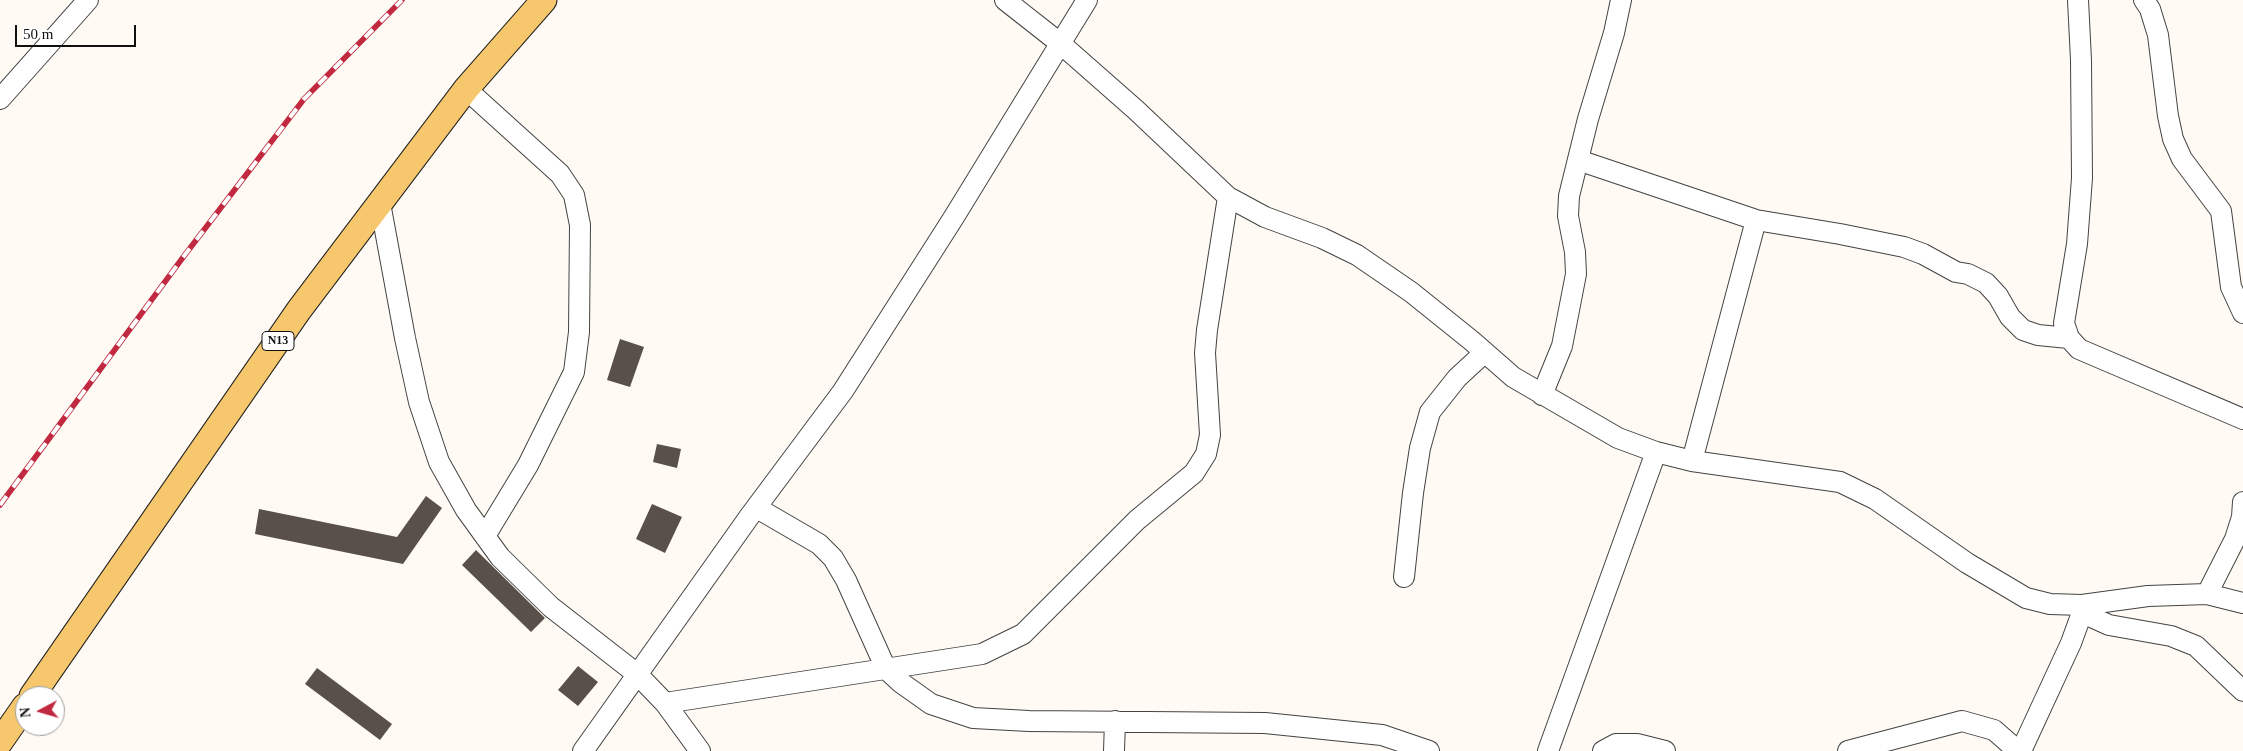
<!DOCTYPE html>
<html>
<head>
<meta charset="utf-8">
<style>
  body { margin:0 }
  #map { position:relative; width:2243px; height:751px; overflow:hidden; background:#fffbf4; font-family:Georgia,serif }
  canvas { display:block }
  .north { position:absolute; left:15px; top:686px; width:50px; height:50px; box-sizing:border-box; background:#fff; border:1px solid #9f9f9f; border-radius:50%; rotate:264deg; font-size:14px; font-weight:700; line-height:20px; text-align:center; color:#101010 }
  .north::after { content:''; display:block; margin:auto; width:18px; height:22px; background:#c0293f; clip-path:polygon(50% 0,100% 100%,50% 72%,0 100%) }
  .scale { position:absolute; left:15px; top:25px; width:121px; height:22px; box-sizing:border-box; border:2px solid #101010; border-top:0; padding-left:6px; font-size:15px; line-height:18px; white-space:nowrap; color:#101010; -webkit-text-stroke:4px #fff; paint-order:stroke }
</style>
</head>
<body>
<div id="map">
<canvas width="2243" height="751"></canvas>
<div class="north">N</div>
<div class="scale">50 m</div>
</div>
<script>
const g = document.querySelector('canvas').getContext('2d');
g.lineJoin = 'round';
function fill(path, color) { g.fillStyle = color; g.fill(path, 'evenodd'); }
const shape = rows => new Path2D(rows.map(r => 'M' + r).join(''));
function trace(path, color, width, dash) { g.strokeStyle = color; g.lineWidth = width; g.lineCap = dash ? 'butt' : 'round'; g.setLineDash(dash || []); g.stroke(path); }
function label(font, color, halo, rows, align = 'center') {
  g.font = font + ' Georgia,serif'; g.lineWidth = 5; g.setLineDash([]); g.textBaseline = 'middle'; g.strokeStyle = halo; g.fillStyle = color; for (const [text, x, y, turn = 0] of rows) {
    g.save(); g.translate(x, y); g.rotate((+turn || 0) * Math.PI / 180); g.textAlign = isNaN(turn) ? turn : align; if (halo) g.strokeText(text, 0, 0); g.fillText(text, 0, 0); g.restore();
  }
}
fill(shape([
  [620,339,644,347,630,387,607,380],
  [657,444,681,449,677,468,653,462],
  [426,496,442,508,403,564,255,534,259,509,397,537],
  [652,504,682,517,665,553,636,539],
  [476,550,545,618,531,632,462,565],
  [578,666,598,682,578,706,558,690],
  [317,668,392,724,380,740,305,684]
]), '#59504c');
const minor = shape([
  [1005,0,1061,44,1136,110,1228,197,1265,217,1322,238,1357,255,1411,292,1472,341,1513,377,1618,438,1656,452,1692,461,1840,482,1875,499,1967,563,2026,598,2050,604,2082,605,2148,596,2207,594,2243,603],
  [2078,0,2081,60,2082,178,2077,244,2064,323,2069,338,2079,349,2243,419],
  [2144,0,2150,9,2158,35,2168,116,2173,139,2182,159,2221,211,2231,287,2243,313],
  [466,89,560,174,574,195,580,225,579,332,574,372,528,465,485,536],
  [0,99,88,0],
  [1578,160,1756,220,1840,234,1904,247,1923,254,1956,272,1968,274,1986,283,1998,296,2010,317,2023,330,2038,335,2069,338],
  [380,203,405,338,419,402,439,462,466,510,500,557,551,607,637,674,665,703,700,751],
  [1542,395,1562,346,1576,274,1575,252,1568,216,1569,196,1588,119,1614,33,1621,0],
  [1692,461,1756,220],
  [757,508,819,544,833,558,846,580,886,669,900,682,931,704,973,718,1029,721,1265,723,1382,735,1429,751],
  [1404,577,1413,493,1420,448,1430,412,1457,378,1484,353],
  [2207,594,2235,539,2242,517,2243,502],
  [2082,605,2089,616,2109,625,2171,636,2196,646,2243,691],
  [665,703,982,654,1023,634,1137,520,1194,473,1206,454,1210,435,1205,353,1207,330,1228,197],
  [583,751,749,517,843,391,954,217,1087,0],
  [1114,751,1115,721],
  [1548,751,1656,452],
  [1603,751,1616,744,1637,744,1665,751],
  [1848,751,1962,721,1994,730,2018,751],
  [2021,751,2071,643,2083,610]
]);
const major = shape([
  [32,696,299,310,466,89,544,0],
  [0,742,25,706]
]);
trace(minor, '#434343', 22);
trace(major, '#212121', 27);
trace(minor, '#fff', 20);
trace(major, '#f6c76c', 25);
const rail = shape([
  [0,505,184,256,304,99,402,0]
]);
trace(rail, '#c0293f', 5.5);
trace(rail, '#fff', 4, [11]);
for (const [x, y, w] of [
  [278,341,32]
]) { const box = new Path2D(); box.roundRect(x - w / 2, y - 9.5, w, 19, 4); g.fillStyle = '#fff'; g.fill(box); trace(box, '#101010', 1); }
label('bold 12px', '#101010', null, [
  ["N13",278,341]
]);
</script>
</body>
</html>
